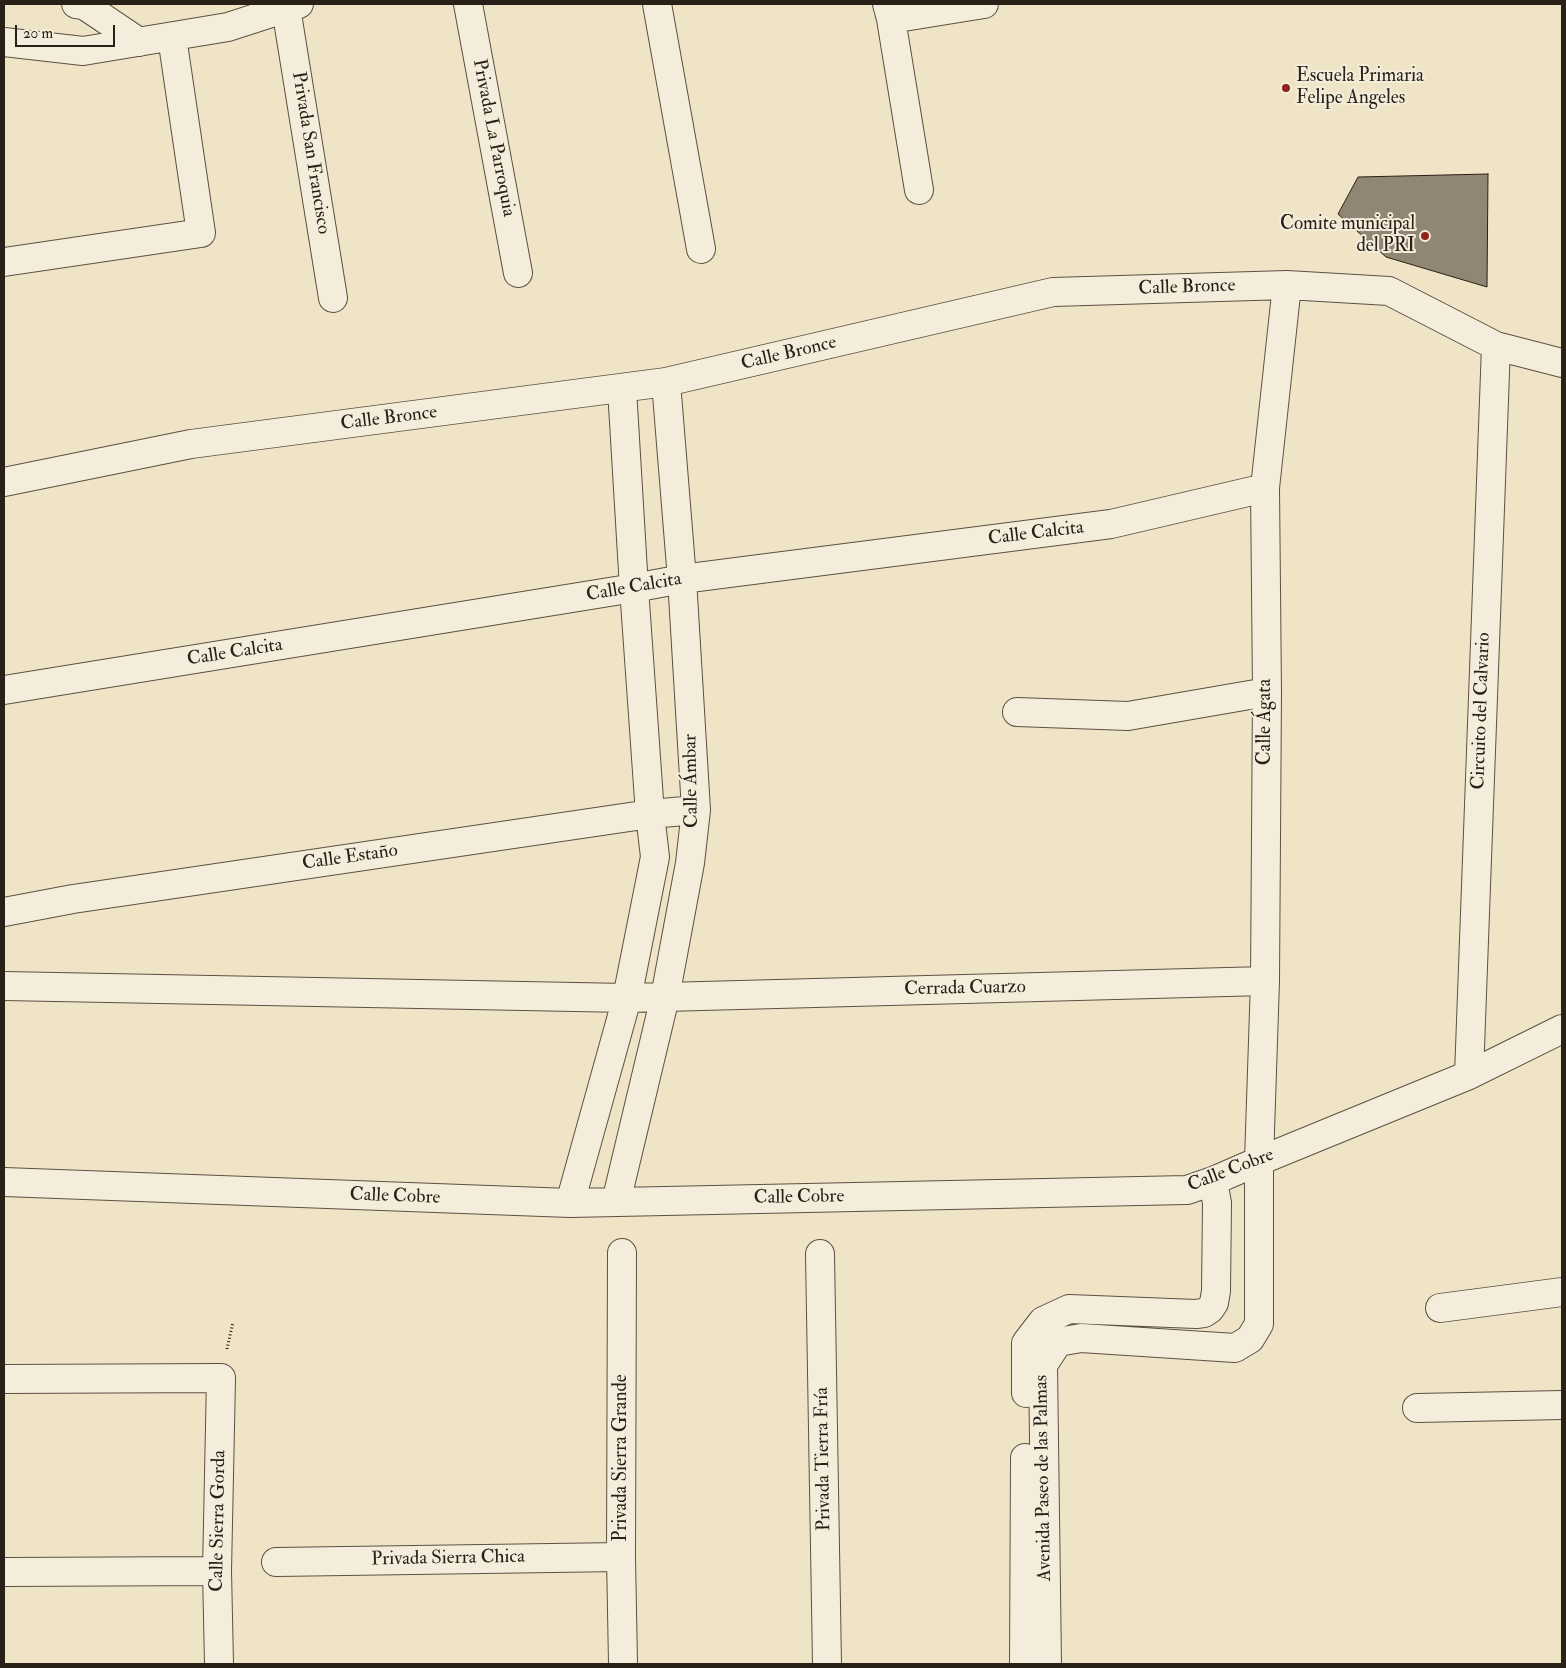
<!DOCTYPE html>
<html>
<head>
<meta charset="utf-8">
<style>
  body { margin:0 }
  #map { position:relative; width:1566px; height:1668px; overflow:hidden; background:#f0e4c7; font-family:"IM FELL Double Pica",serif }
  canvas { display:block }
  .frame { position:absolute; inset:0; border:5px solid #292017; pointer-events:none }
  .scale { position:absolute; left:15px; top:25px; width:100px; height:22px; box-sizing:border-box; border:2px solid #292017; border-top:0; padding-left:6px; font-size:15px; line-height:18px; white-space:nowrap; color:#292017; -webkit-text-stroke:4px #f5eddb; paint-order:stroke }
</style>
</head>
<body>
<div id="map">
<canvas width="1566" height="1668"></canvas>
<div class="frame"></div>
<div class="scale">20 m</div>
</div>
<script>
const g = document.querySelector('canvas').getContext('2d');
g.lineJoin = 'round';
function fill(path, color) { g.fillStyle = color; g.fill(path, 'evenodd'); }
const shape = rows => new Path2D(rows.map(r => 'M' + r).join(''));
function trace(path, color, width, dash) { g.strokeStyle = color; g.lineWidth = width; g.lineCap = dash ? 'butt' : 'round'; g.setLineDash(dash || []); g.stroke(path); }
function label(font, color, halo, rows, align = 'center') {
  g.font = font + ' "IM FELL Double Pica",serif'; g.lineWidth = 4; g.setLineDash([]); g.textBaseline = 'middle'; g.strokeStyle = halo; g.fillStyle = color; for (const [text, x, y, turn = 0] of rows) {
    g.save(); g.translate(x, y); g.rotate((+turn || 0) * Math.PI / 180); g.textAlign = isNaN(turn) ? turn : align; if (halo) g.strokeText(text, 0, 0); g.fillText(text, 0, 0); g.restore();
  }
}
const building = shape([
  [1488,174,1487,287,1386,257,1338,214,1358,177,1488,174]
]);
fill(building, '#908673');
trace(building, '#292017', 1);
const minor = shape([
  [76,4,84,5,139,42],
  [468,4,518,273],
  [657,4,701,249],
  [887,4,891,19,919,190],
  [286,8,333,298],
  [891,19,984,4],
  [4,42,83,51,228,27,299,4],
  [4,262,201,233,172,37],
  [4,482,191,444,666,382,1053,292,1287,285,1389,291,1496,346,1562,363],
  [4,690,634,588,682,579,1111,524,1265,488],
  [1017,712,1128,716,1267,692],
  [4,912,73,899,650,814,696,810],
  [4,986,627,998,1265,981],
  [1469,1075,1496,346],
  [4,1182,570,1203,1187,1190,1213,1181,1259,1161,1469,1075,1562,1029],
  [616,1202,665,997,690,863,696,810,682,579,666,382],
  [570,1203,627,998,655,857,650,814,634,588,622,389],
  [622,1253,621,1557,623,1664],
  [820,1254,827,1664],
  [1440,1308,1562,1292],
  [4,1379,221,1378,217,1571,219,1664],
  [1026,1393,1026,1343,1043,1321,1069,1309,1196,1314,1204,1313,1210,1309,1214,1303,1216,1291,1217,1203,1213,1181],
  [1417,1408,1562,1405],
  [276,1562,621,1557],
  [4,1572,217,1571],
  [1024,1664,1025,1458],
  [1047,1664,1043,1365,1058,1342,1081,1338,1235,1348,1250,1339,1259,1324,1259,1161,1265,981,1267,692,1265,488,1287,285]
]);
trace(minor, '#5b5143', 30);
trace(shape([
  [227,1349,233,1322]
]), '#292017', 3, [1, 2.5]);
trace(minor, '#f5eddb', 28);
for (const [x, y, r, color] of [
  [1286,88,5,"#8f2418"],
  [1425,236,5,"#8f2418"]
]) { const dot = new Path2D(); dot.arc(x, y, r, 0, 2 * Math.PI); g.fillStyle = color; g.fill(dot); trace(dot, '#f5eddb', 2); }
label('19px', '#292017', '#f5eddb', [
  ["Escuela Primaria",1296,77],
  ["Felipe Angeles",1296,99],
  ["Comite municipal",1415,225,"right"],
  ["del PRI",1415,247,"right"]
], 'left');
label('19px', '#292017', '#f5eddb', [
  ["Privada La Parroquia",493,138,79],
  ["Privada San Francisco",310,153,81],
  ["Calle Bronce",1187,288,-2],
  ["Calle Bronce",789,354,-13],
  ["Calle Bronce",389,419,-7],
  ["Calle Calcita",1036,534,-7],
  ["Calle Calcita",634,588,-10],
  ["Calle Calcita",235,653,-9],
  ["Circuito del Calvario",1482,711,-88],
  ["Calle Ágata",1266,722,-90],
  ["Calle Ámbar",692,781,-91],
  ["Calle Estaño",350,858,-8],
  ["Cerrada Cuarzo",965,989,-1],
  ["Calle Cobre",1231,1171,-21],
  ["Calle Cobre",395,1197,2],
  ["Calle Cobre",799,1198,-1],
  ["Privada Sierra Grande",622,1458,-90],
  ["Privada Tierra Fría",824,1459,-91],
  ["Avenida Paseo de las Palmas",1044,1478,-91],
  ["Calle Sierra Gorda",219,1521,-89],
  ["Privada Sierra Chica",448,1559,-1]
]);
</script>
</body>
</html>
